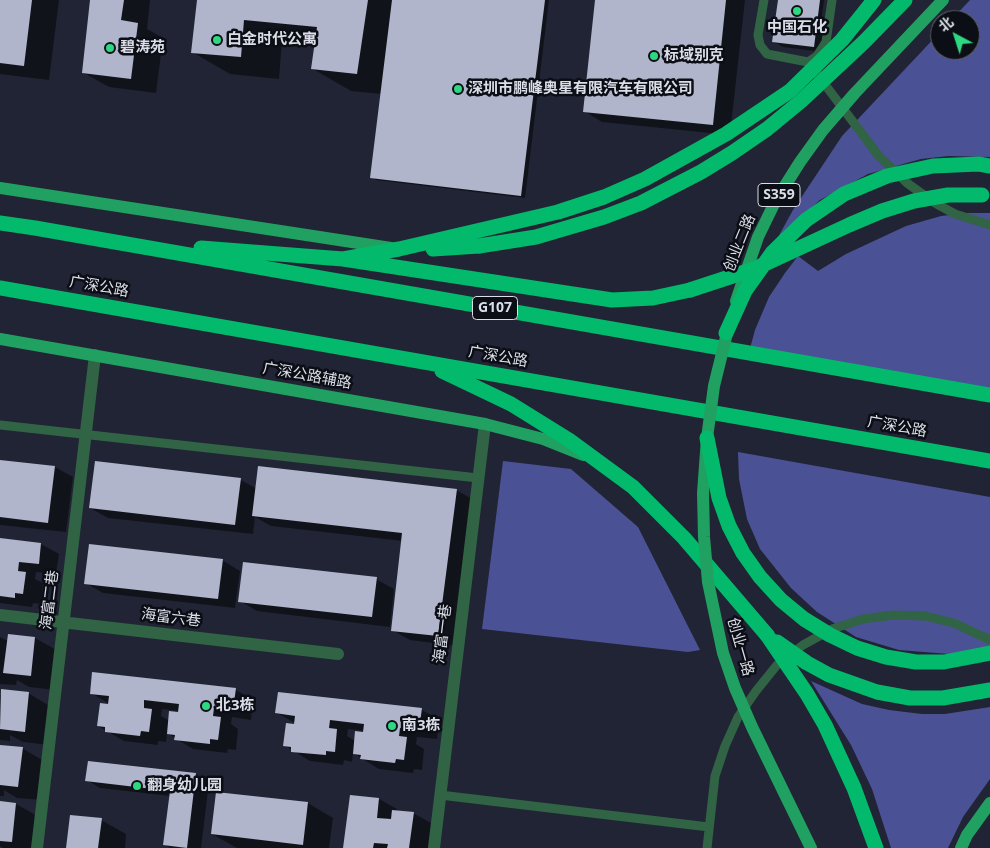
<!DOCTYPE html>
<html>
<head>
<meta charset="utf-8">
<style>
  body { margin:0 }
  #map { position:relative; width:990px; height:848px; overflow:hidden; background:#212434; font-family:"Noto Sans","Noto Sans SC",sans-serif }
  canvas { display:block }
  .north { position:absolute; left:930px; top:10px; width:50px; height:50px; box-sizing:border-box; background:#0c0e15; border:1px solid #5f6169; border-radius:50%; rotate:320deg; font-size:14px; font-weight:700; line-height:20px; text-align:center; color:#dbdde8 }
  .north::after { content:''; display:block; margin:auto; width:18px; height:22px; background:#2ed883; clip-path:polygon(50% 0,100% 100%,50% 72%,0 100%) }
</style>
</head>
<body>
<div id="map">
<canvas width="990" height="848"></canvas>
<div class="north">北</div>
</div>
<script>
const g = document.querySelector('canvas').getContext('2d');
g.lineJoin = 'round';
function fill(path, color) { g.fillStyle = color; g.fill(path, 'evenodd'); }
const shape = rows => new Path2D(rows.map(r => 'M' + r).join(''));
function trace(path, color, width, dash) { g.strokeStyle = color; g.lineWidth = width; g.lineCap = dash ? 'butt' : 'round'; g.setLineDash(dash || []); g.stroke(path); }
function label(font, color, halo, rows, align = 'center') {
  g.font = font + ' "Noto Sans","Noto Sans SC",sans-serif'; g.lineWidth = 5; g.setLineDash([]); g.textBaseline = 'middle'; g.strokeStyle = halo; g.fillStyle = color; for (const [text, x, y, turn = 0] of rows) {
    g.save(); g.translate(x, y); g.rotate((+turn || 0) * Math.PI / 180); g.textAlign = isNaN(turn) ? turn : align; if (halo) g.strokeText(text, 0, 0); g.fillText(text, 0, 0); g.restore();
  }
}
fill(shape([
  [970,0,990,0,990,157,949,156,921,159,868,174,820,200,777,239,793,210,842,136,940,32,940,50,970,50,970,20,951,20],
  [968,213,990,213,990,393,749,352,755,330,769,297,785,273,798,256,818,271,846,254,906,226,941,216],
  [738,452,990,497,990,648,949,654,899,650,856,637,817,612,791,588,760,549,747,519,739,479],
  [503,461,571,469,638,527,700,650,688,652,482,629],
  [811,681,862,704,889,710,922,714,945,714,990,707,990,779,963,817,948,848,891,848,872,789,851,745]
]), '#4b5195');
fill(shape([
  [0,0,59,0,49,80,0,74],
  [92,0,150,0,147,29,163,38,156,93,109,87,84,73],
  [198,0,549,0,525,198,376,180,372,177,382,94,351,91,313,69,316,44,282,41,279,79,230,74,192,52],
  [596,0,745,0,730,135,602,122,584,111],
  [779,0,824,0,820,31,824,34,822,52,783,47,774,42],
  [0,461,55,467,73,477,66,532,0,525],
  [241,480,257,489,456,490,474,500,456,646,410,640,392,630,403,541,271,526,255,517,253,534,108,518,90,508],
  [0,539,41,544,59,554,56,574,36,572,35,579,43,583,41,604,33,603,32,607,0,603],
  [222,560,240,571,235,608,103,593,86,583],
  [376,579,394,589,390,627,257,611,240,601],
  [0,637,8,641,35,638,60,652,55,690,29,687,17,680,16,685,0,684],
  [236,690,253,700,251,720,232,717,231,724,238,729,236,750,228,749,227,753,193,749,167,733,166,742,158,741,158,745,124,741,98,726,113,706,91,693],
  [162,709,179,711,179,714,170,721,161,716],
  [28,693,53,708,49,745,23,742,10,735,10,741,0,740,0,695],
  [422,710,439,720,437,739,417,737,416,744,424,749,422,770,414,769,413,773,379,769,353,753,352,762,344,760,343,765,310,761,284,745,295,723,277,713],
  [348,729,365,731,365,734,355,741,347,736],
  [0,746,22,748,47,763,43,800,17,798,4,790,4,796,0,796],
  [195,774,209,782,201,848,170,848,164,844,170,796,100,788,87,780],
  [379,799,397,809,396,812,413,813,431,823,428,848,345,848],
  [0,802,16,804,41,818,38,848,3,848,0,846],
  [308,803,333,818,329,848,237,848,212,834],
  [101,820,126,834,125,848,67,848]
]), '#0007');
fill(shape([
  [0,0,32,0,24,66,0,63],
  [90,0,124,0,121,20,138,23,131,79,82,73],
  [197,0,368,0,357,74,311,69,317,27,244,20,241,57,191,53],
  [392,0,545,0,521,196,370,178],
  [595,0,726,0,713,125,583,112],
  [778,0,820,0,814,47,772,42],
  [0,460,55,466,48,523,0,517],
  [95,461,241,478,235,525,89,508],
  [258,466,457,489,438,636,391,631,402,533,252,516],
  [0,538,41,543,39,564,19,562,18,571,26,572,23,594,15,593,15,598,0,596],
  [89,544,223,559,218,599,84,584],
  [243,562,377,577,372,617,238,602],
  [8,634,35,637,31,676,3,673],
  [92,672,236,688,233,710,214,708,213,716,221,717,218,740,210,739,210,744,174,740,175,735,167,734,169,711,178,712,179,704,144,700,144,708,152,709,149,732,141,731,140,736,105,732,105,727,97,726,100,703,108,704,109,696,90,694],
  [1,689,29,692,25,732,0,729],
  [278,692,422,708,419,730,400,728,399,736,407,737,404,760,396,759,395,763,360,759,361,755,353,754,355,731,363,732,364,724,330,720,329,728,337,729,335,752,326,751,326,755,291,752,291,747,283,746,286,723,294,724,295,716,275,713],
  [0,745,23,747,18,787,0,785],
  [88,761,196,773,187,848,163,845,170,791,85,781],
  [216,792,308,802,303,845,211,834],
  [350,795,379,798,377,818,391,819,392,810,414,812,409,848,387,848,388,844,374,843,373,848,343,848],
  [0,801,16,803,12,842,0,841],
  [70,815,102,818,98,848,66,848]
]), '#b0b5cb');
trace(shape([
  [764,0,758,35,760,45,767,54,808,62,817,56,826,42,832,0],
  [808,62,878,155,907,183,935,203,955,214,990,225],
  [0,425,478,478],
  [440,795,709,827],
  [707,848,715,776,725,746,738,717,756,691,777,665,803,645,832,629,863,619,894,615,925,616,954,623,990,640]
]), '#306444', 9);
trace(shape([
  [0,615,338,654],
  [37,848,95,355],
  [434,848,485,424]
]), '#306444', 12);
trace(shape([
  [0,188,391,248],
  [0,339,485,424,543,439,583,455],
  [961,848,967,835,990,803]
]), '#21a161', 12);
trace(shape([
  [0,223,35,228,990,395],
  [201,248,343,259,612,300,653,298,690,290],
  [433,249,479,246],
  [343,259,399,249,558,212,604,197,645,179,726,134,790,91,842,40,874,0],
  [0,288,990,461],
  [442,371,511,404,569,440,633,487,684,538,767,635]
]), '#03b96c', 15);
trace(shape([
  [736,301,758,237,776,200,800,162,823,130,855,93,943,0],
  [729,325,714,386,707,438,703,493,704,537,708,582,723,653,735,688,752,727,811,848]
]), '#21a161', 12);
trace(shape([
  [479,246,536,237,604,217,641,203,701,172,732,153,767,129,801,101,864,42,905,0],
  [690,290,754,269,849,225,882,211,914,201,948,195,982,195],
  [726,333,745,291,772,253,806,220,844,194,887,176,933,166,979,164,990,166],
  [707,438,719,498,729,526,743,553,760,577,781,600,804,619,830,635,857,648,886,657,916,662,944,662,990,653],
  [767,635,807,694,825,725,854,788,876,848],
  [777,642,807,663,829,675,877,692,910,698,943,698,990,690]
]), '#03b96c', 15);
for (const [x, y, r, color] of [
  [797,11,5,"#2ed883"],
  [217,40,5,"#2ed883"],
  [110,48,5,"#2ed883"],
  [654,56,5,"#2ed883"],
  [458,89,5,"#2ed883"],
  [206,706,5,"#2ed883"],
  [392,726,5,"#2ed883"],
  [137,786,5,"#2ed883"]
]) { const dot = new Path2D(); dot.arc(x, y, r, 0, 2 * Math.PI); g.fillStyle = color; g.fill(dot); trace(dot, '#0c0e15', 2); }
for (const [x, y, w] of [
  [779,195,42],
  [495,308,45]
]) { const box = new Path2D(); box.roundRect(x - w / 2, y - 11.5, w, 23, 4); g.fillStyle = '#0c0e15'; g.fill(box); trace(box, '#dbdde8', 1); }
label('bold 14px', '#dbdde8', null, [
  ["S359",779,195],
  ["G107",495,308]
]);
label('bold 15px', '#dbdde8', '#0c0e15', [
  ["中国石化",797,28,"center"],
  ["白金时代公寓",227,40],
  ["碧涛苑",120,48],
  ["标域别克",664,56],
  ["深圳市鹏峰奥星有限汽车有限公司",468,89],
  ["北3栋",216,706],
  ["南3栋",402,726],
  ["翻身幼儿园",147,786]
], 'left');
label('15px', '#dbdde8', '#0c0e15', [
  ["创业二路",740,243,-68],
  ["广深公路",99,287,10],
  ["广深公路",498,357,10],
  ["广深公路辅路",307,376,10],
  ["广深公路",897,427,10],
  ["海富二巷",50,600,-83],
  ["海富六巷",171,618,7],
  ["海富一巷",443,634,-83],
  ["创业一路",740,647,74]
]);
</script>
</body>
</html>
